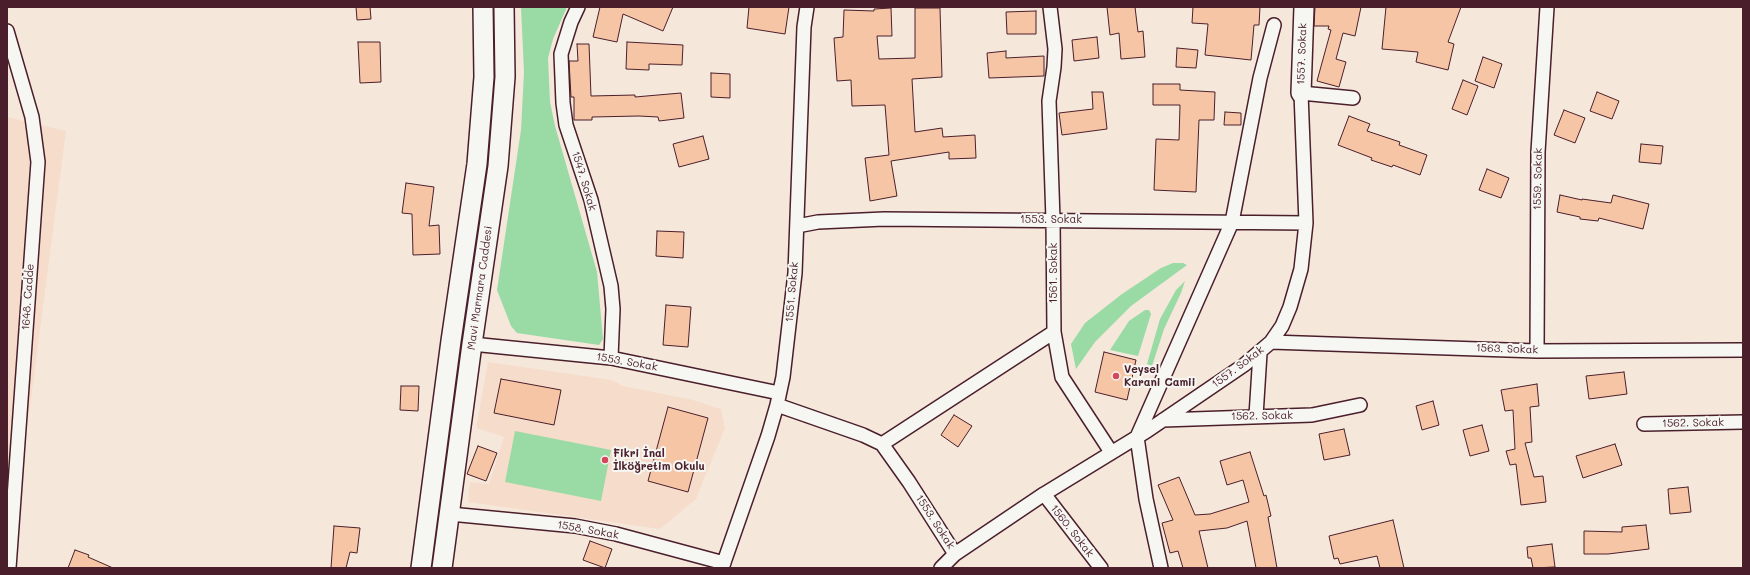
<!DOCTYPE html>
<html>
<head>
<meta charset="utf-8">
<style>
  body { margin:0 }
  #map { position:relative; width:1750px; height:575px; overflow:hidden; background:#f6e7db; font-family:Mali,sans-serif }
  canvas { display:block }
  .frame { position:absolute; inset:0; border:8px solid #4a1f2b; pointer-events:none }
</style>
</head>
<body>
<div id="map">
<canvas width="1750" height="575"></canvas>
<div class="frame"></div>
</div>
<script>
const g = document.querySelector('canvas').getContext('2d');
g.lineJoin = 'round';
function fill(path, color) { g.fillStyle = color; g.fill(path, 'evenodd'); }
const shape = rows => new Path2D(rows.map(r => 'M' + r).join(''));
function trace(path, color, width, dash) { g.strokeStyle = color; g.lineWidth = width; g.lineCap = dash ? 'butt' : 'round'; g.setLineDash(dash || []); g.stroke(path); }
function label(font, color, halo, rows, align = 'center') {
  g.font = font + ' Mali,sans-serif'; g.lineWidth = 4; g.setLineDash([]); g.textBaseline = 'middle'; g.strokeStyle = halo; g.fillStyle = color; for (const [text, x, y, turn = 0] of rows) {
    g.save(); g.translate(x, y); g.rotate((+turn || 0) * Math.PI / 180); g.textAlign = isNaN(turn) ? turn : align; if (halo) g.strokeText(text, 0, 0); g.fillText(text, 0, 0); g.restore();
  }
}
fill(shape([
  [7,117,66,131,9,568,7,568],
  [488,362,612,380,623,386,693,400,721,409,725,428,696,499,660,529,468,502,470,482,489,484,504,437,476,428]
]), '#f6ddcb');
fill(shape([
  [521,7,567,7,553,39,548,58,550,102,555,126,597,272,603,339,599,345,517,333,511,326,497,290,521,130,524,72],
  [1173,263,1183,263,1187,265,1131,306,1095,342,1076,369,1071,344,1085,323,1122,294,1161,268],
  [1185,281,1181,293,1164,329,1152,366,1147,364,1160,319,1176,290],
  [1145,310,1149,310,1151,314,1138,356,1110,350,1129,321],
  [515,431,611,450,601,501,505,482]
]), '#99daa5');
const building = shape([
  [356,7,370,7,371,19,357,20,356,7],
  [600,7,673,7,663,31,623,14,617,42,593,37,600,7],
  [749,7,789,7,785,34,747,28,749,7],
  [1107,7,1135,7,1138,32,1143,31,1145,57,1121,59,1119,33,1110,35,1107,7],
  [1193,7,1260,7,1259,25,1254,25,1251,60,1205,55,1208,24,1192,23,1193,7],
  [1315,7,1361,7,1355,36,1343,33,1336,59,1346,62,1339,87,1317,81,1331,30,1328,29,1329,26,1314,26,1315,7],
  [1386,7,1461,7,1448,42,1454,44,1448,70,1416,62,1418,52,1382,49,1386,7],
  [891,8,892,36,877,36,879,59,915,58,915,8,940,8,942,77,912,79,915,132,942,128,943,137,975,135,976,158,949,159,949,152,891,161,897,196,870,201,865,158,889,155,885,105,852,106,851,80,837,81,834,38,843,37,844,10,874,11,874,9,891,8],
  [1036,11,1036,34,1007,34,1006,12,1036,11],
  [1097,37,1099,58,1074,61,1072,40,1097,37],
  [358,42,380,42,381,82,360,83,358,42],
  [627,42,683,45,682,65,649,64,649,70,626,69,627,42],
  [577,44,589,44,591,96,635,95,635,97,681,93,684,118,659,121,658,117,639,116,592,117,592,120,574,120,574,97,571,97,569,61,578,61,577,44],
  [1177,48,1198,50,1196,68,1176,67,1177,48],
  [1006,51,1006,58,1044,56,1044,76,989,78,987,53,1006,51],
  [1483,57,1502,64,1494,88,1475,81,1483,57],
  [711,73,730,74,730,98,711,97,711,73],
  [1463,80,1478,86,1467,115,1452,109,1463,80],
  [1153,84,1180,84,1180,90,1215,92,1214,120,1199,120,1196,192,1154,190,1156,139,1179,140,1180,105,1153,105,1153,84],
  [1092,92,1103,92,1107,129,1062,135,1059,113,1093,109,1092,92],
  [1597,92,1619,101,1612,119,1590,111,1597,92],
  [1564,110,1585,118,1575,143,1554,135,1564,110],
  [1225,112,1241,113,1241,125,1224,125,1225,112],
  [1349,116,1370,124,1367,131,1400,142,1399,145,1427,155,1420,175,1393,165,1392,167,1371,160,1372,158,1338,145,1349,116],
  [703,136,709,159,679,167,673,144,703,136],
  [1641,144,1663,146,1661,164,1639,162,1641,144],
  [1487,169,1509,178,1501,198,1479,190,1487,169],
  [406,183,434,187,429,226,439,225,440,254,413,255,412,214,402,213,406,183],
  [1560,195,1582,200,1582,199,1611,203,1613,195,1649,204,1643,229,1599,218,1598,221,1580,219,1580,217,1557,212,1560,195],
  [657,231,684,232,683,258,656,256,657,231],
  [666,305,691,307,688,347,663,345,666,305],
  [1104,352,1136,360,1127,400,1095,392,1104,352],
  [1624,372,1627,394,1589,399,1586,376,1624,372],
  [501,379,561,390,554,425,494,413,501,379],
  [1537,384,1539,406,1530,407,1532,442,1525,443,1534,477,1543,476,1546,502,1521,505,1516,464,1510,465,1506,451,1515,449,1513,410,1505,411,1501,390,1537,384],
  [401,386,419,386,418,411,400,410,401,386],
  [1433,401,1439,425,1422,430,1416,406,1433,401],
  [668,407,708,418,688,492,648,481,668,407],
  [954,415,972,426,958,447,941,435,954,415],
  [1482,425,1489,451,1470,456,1463,430,1482,425],
  [1344,429,1350,455,1324,460,1319,434,1344,429],
  [1615,444,1622,465,1583,478,1576,456,1615,444],
  [478,446,497,453,486,481,467,474,478,446],
  [1250,452,1264,496,1266,495,1271,516,1268,517,1277,568,1256,568,1247,521,1227,528,1199,531,1208,568,1183,568,1178,551,1170,553,1162,523,1173,520,1158,485,1179,477,1195,515,1210,514,1249,502,1243,480,1227,485,1220,461,1250,452],
  [1688,487,1691,512,1670,514,1668,489,1688,487],
  [1393,520,1404,568,1380,568,1377,556,1340,564,1338,558,1334,559,1329,536,1393,520],
  [1646,525,1649,549,1608,554,1584,554,1584,531,1622,532,1622,527,1646,525],
  [334,526,360,528,357,553,350,552,346,568,331,568,334,526],
  [590,541,612,549,605,568,583,560,590,541],
  [1552,544,1555,567,1533,568,1531,558,1528,558,1527,547,1552,544],
  [75,550,89,555,88,557,113,568,68,568,75,550]
]);
fill(building, '#f6c5a6');
trace(building, '#4a1f2b', 1);
const street = shape([
  [578,7,571,22,561,54,563,103,566,125,591,200,611,286,613,309,611,358],
  [1050,7,1055,49,1054,67,1049,101,1053,220,1054,332,1062,377,1111,452],
  [7,31,32,117,38,162,9,568],
  [797,226,818,222,884,219,1306,223],
  [1271,342,1537,351,1743,350],
  [472,344,611,358,779,393],
  [1537,351,1538,152,1547,7],
  [777,405,863,435,882,444,909,482,955,554],
  [1256,416,1260,353],
  [1163,420,1312,415,1360,405],
  [1644,424,1743,422],
  [882,444,1054,332],
  [1044,494,1101,568],
  [450,514,575,526,616,534,724,563],
  [722,568,768,436,777,405,783,377,795,273,804,27,807,7],
  [941,568,955,554,1044,494,1147,431,1244,365,1271,342,1282,326,1290,307,1301,269,1306,223,1301,93,1353,98],
  [1161,568,1146,499,1137,437,1232,222,1260,78,1274,25]
]);
const secondary = shape([
  [1301,93,1304,7],
  [421,568,451,341,477,164,484,77,483,7],
  [442,568,472,344,498,166,505,77,504,7]
]);
trace(street, '#4a1f2b', 16);
trace(secondary, '#4a1f2b', 22);
trace(street, '#f6f6f2', 13);
trace(secondary, '#f6f6f2', 19);
for (const [x, y, r, color] of [
  [1116,376,4,"#d1495b"],
  [605,460,4,"#d1495b"]
]) { const dot = new Path2D(); dot.arc(x, y, r, 0, 2 * Math.PI); g.fillStyle = color; g.fill(dot); trace(dot, '#f6f6f2', 1.5); }
label('11px', '#4a1f2b', '#f6f6f2', [
  ["1557. Sokak",1302,54,-88],
  ["1559. Sokak",1538,179,-89],
  ["1547. Sokak",584,181,73],
  ["1553. Sokak",1051,220],
  ["1561. Sokak",1054,273,-90],
  ["Mavi Marmara Caddesi",480,288,-82],
  ["1551. Sokak",792,292,-85],
  ["1648. Cadde",28,297,-86],
  ["1563. Sokak",1507,349,2],
  ["1553. Sokak",627,362,10],
  ["1557. Sokak",1238,367,-37],
  ["1562. Sokak",1262,416,-1],
  ["1562. Sokak",1693,423,-1],
  ["1553. Sokak",935,522,57],
  ["1558. Sokak",588,530,10],
  ["1560. Sokak",1072,531,52]
]);
label('bold 11px', '#4a1f2b', '#f6f6f2', [
  ["Veysel",1124,370],
  ["Karani Camii",1124,383],
  ["Fikri İnal",613,454],
  ["İlköğretim Okulu",613,467]
], 'left');
</script>
</body>
</html>
